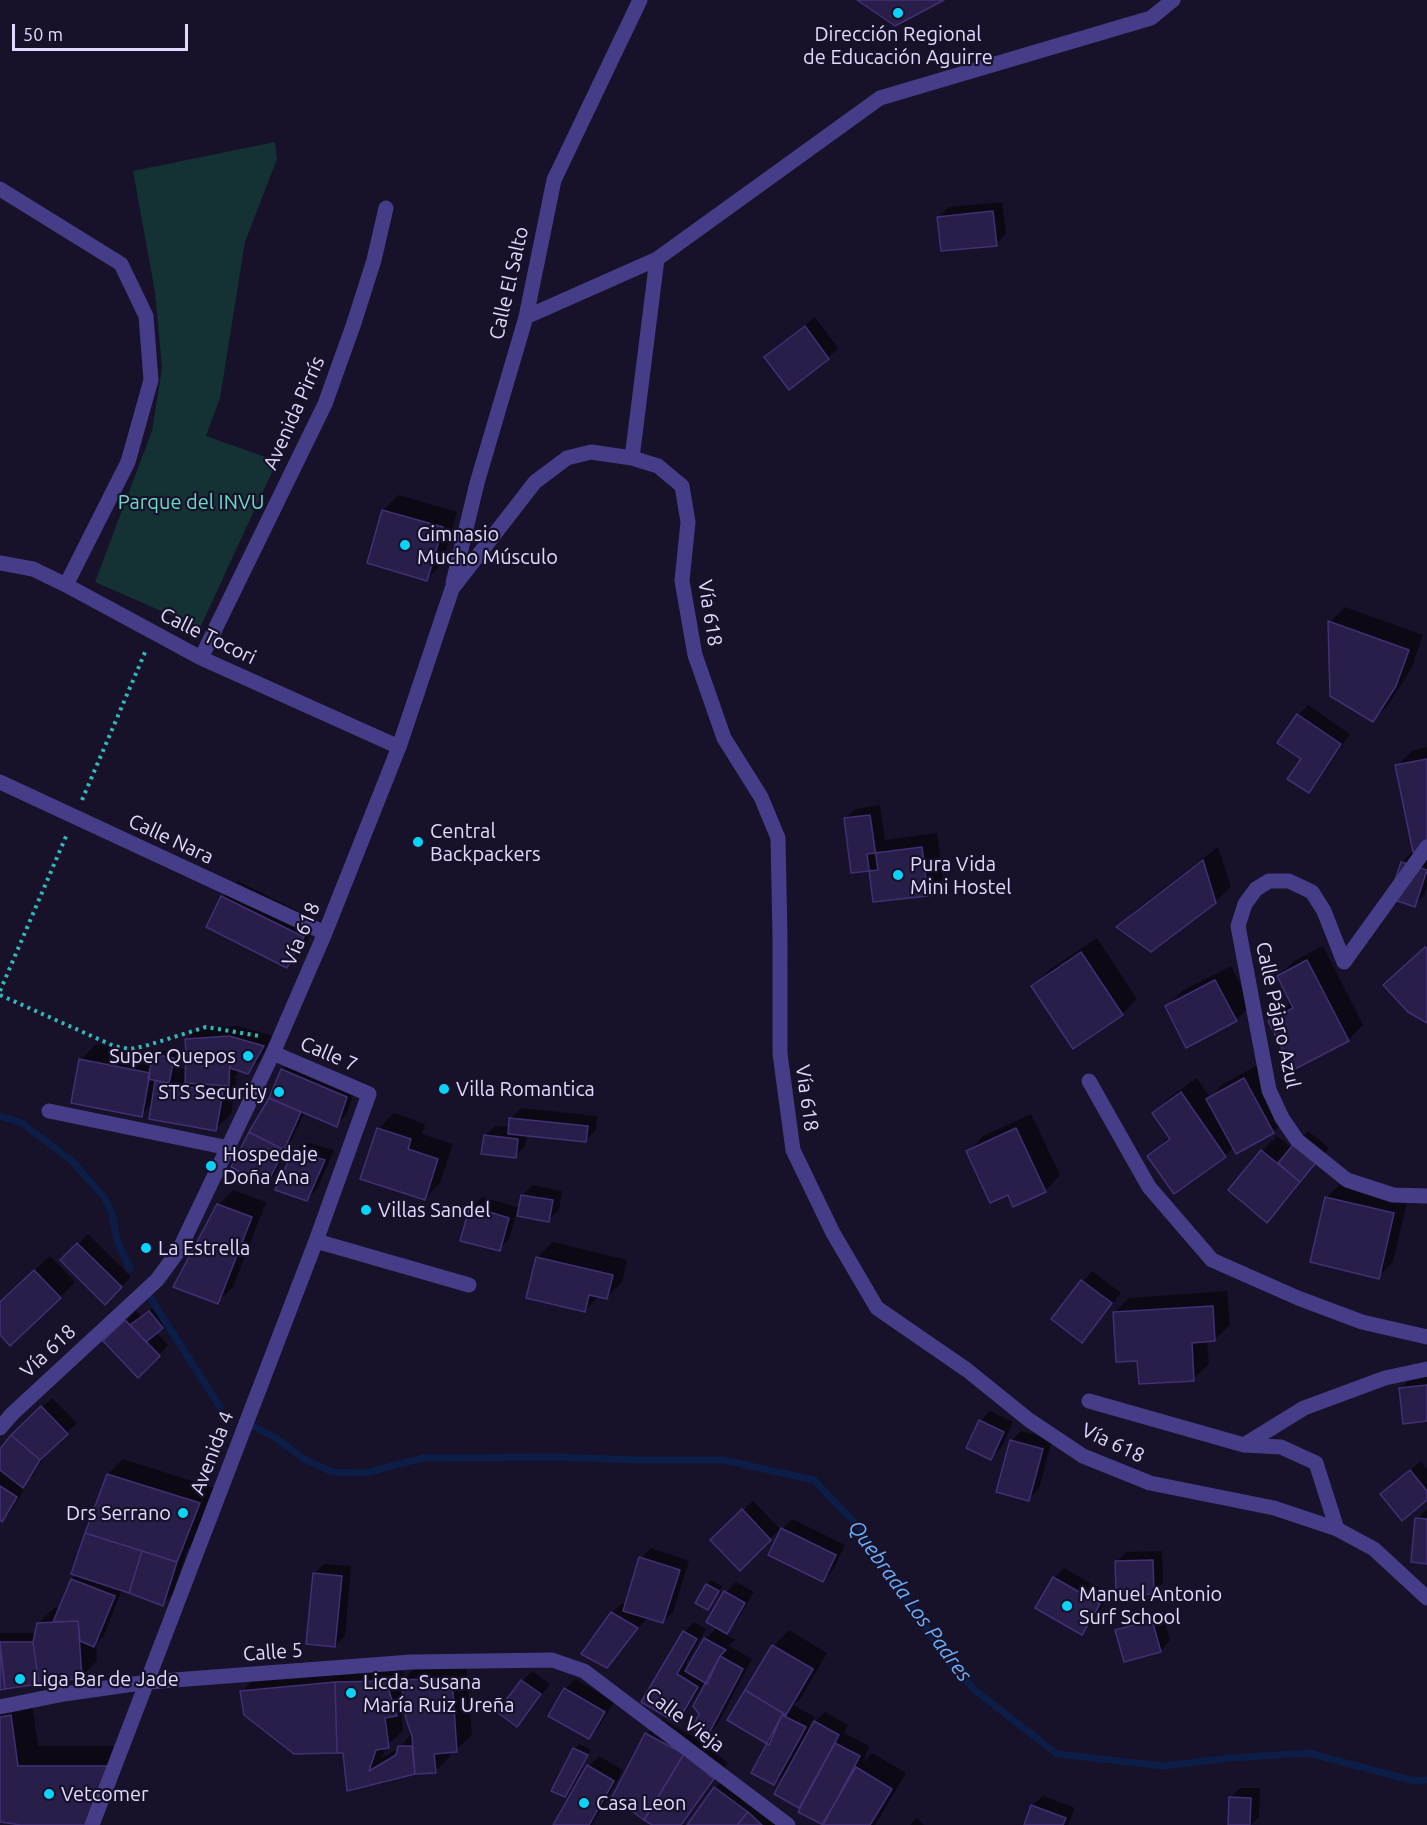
<!DOCTYPE html>
<html>
<head>
<meta charset="utf-8">
<style>
  body { margin:0 }
  #map { position:relative; width:1427px; height:1825px; overflow:hidden; background:#171129; font-family:Ubuntu,sans-serif }
  canvas { display:block }
  .scale { position:absolute; left:12px; top:24px; width:176px; height:27px; box-sizing:border-box; border:3px solid #e1dafe; border-top:0; padding-left:8px; font-size:18px; line-height:21px; white-space:nowrap; color:#e1dafe; -webkit-text-stroke:4px #171129; paint-order:stroke }
</style>
</head>
<body>
<div id="map">
<canvas width="1427" height="1825"></canvas>
<div class="scale">50 m</div>
</div>
<script>
const g = document.querySelector('canvas').getContext('2d');
g.lineJoin = 'round';
function fill(path, color) { g.fillStyle = color; g.fill(path, 'evenodd'); }
const shape = rows => new Path2D(rows.map(r => 'M' + r).join(''));
function trace(path, color, width, dash) { g.strokeStyle = color; g.lineWidth = width; g.lineCap = dash ? 'butt' : 'round'; g.setLineDash(dash || []); g.stroke(path); }
function label(font, color, halo, rows, align = 'center') {
  g.font = font + ' Ubuntu,sans-serif'; g.lineWidth = 4.5; g.setLineDash([]); g.textBaseline = 'middle'; g.strokeStyle = halo; g.fillStyle = color; for (const [text, x, y, turn = 0] of rows) {
    g.save(); g.translate(x, y); g.rotate((+turn || 0) * Math.PI / 180); g.textAlign = isNaN(turn) ? turn : align; if (halo) g.strokeText(text, 0, 0); g.fillText(text, 0, 0); g.restore();
  }
}
fill(shape([
  [275,142,277,159,245,242,220,398,206,436,277,461,200,628,95,582,152,431,162,368,155,292,133,171]
]), '#143233');
fill(shape([
  [1002,202,1006,234,996,244,939,217,949,207],
  [815,317,838,348,828,358,789,388,766,357],
  [399,495,457,512,442,564,427,579,383,510],
  [1345,607,1423,635,1411,669,1388,705,1372,721,1330,622],
  [1308,705,1350,734,1318,781,1308,791,1298,715],
  [1427,747,1427,848,1397,766,1412,751],
  [880,805,885,840,937,833,943,879,928,894,871,869,845,819,855,809],
  [1218,847,1231,887,1215,902,1118,927,1133,912],
  [1412,852,1427,857,1427,887,1424,895,1414,905,1402,862],
  [238,881,318,921,302,951,286,966,208,926,222,897],
  [1097,938,1137,999,1122,1014,1033,986,1048,971],
  [1323,946,1363,1025,1348,1040,1270,1022,1285,1007,1292,1003,1278,976,1294,961],
  [1231,966,1251,1005,1236,1020,1166,1007,1182,991],
  [239,1026,273,1036,258,1062,248,1072,238,1069,238,1074,234,1078,237,1078,231,1114,216,1129,153,1103,141,1115,81,1060,96,1044,154,1056,159,1050,178,1053,175,1067,186,1069,187,1039,197,1029],
  [292,1060,356,1087,346,1115,336,1125,305,1112,275,1174,265,1184,270,1099,282,1070],
  [1260,1064,1289,1117,1273,1132,1234,1147,1225,1156,1175,1192,1149,1156,1170,1136,1154,1113,1169,1098,1197,1078,1210,1097,1223,1084],
  [521,1108,597,1116,596,1130,586,1140,527,1134,525,1146,515,1156,485,1136,495,1126,510,1127,511,1118],
  [394,1113,425,1124,422,1134,453,1144,440,1183,424,1199,362,1178,379,1128],
  [1031,1114,1060,1175,1045,1191,1009,1193,968,1152,983,1136],
  [1308,1131,1329,1148,1282,1206,1267,1221,1262,1151,1277,1136,1292,1148],
  [304,1142,334,1150,317,1189,307,1199,294,1152],
  [1342,1182,1408,1198,1393,1262,1378,1277,1327,1197],
  [532,1185,562,1191,559,1210,549,1220,516,1215,509,1239,499,1249,472,1207,482,1197,520,1208,522,1196],
  [233,1190,266,1202,233,1287,217,1302,218,1205],
  [88,1234,131,1277,105,1303,62,1260],
  [553,1242,627,1260,622,1282,607,1297,599,1296,585,1310,537,1257],
  [50,1256,75,1282,60,1297,0,1333,0,1304],
  [1092,1271,1121,1293,1082,1341,1053,1319],
  [1227,1291,1230,1325,1214,1340,1207,1340,1209,1364,1193,1379,1139,1359,1114,1313,1129,1298],
  [154,1307,166,1322,156,1332,168,1345,160,1354,127,1320,136,1311,142,1317],
  [1427,1377,1427,1419,1400,1389,1410,1379],
  [52,1398,77,1423,49,1450,32,1476,24,1485,26,1486,12,1510,2,1520,0,1519,0,1452,23,1425],
  [990,1411,1013,1422,1001,1448,991,1458,980,1421],
  [1021,1431,1052,1439,1039,1489,1029,1499,1011,1441],
  [123,1459,214,1488,192,1545,187,1550,173,1594,163,1604,122,1590,104,1635,96,1644,97,1661,81,1677,0,1688,0,1633,36,1633,38,1624,54,1608,60,1608,72,1579,77,1574,73,1573,108,1474],
  [1421,1461,1427,1469,1427,1498,1382,1494],
  [753,1501,780,1529,740,1568,713,1540],
  [1427,1509,1427,1563,1417,1519],
  [792,1519,845,1545,833,1570,823,1580,782,1529],
  [651,1548,689,1561,673,1612,663,1622,648,1617,607,1666,612,1613,622,1603,626,1605,641,1558],
  [1162,1551,1163,1583,1153,1593,1116,1562,1126,1552],
  [324,1564,351,1566,345,1636,335,1646,314,1574],
  [1064,1568,1109,1594,1092,1624,1082,1634,1054,1578],
  [711,1580,722,1586,707,1609,707,1585],
  [736,1582,754,1592,736,1622,725,1634,735,1640,729,1646,752,1659,717,1725,707,1735,701,1714,708,1683,705,1681,686,1711,676,1721,643,1701,684,1632,694,1622,706,1629,686,1664,690,1666,706,1639,717,1627,708,1622,726,1592],
  [1162,1611,1170,1641,1160,1651,1117,1630,1127,1620],
  [789,1630,827,1653,801,1698,793,1705,815,1717,809,1727,825,1712,848,1725,844,1733,869,1746,863,1763,872,1753,906,1773,875,1825,824,1825,806,1798,798,1806,788,1770,774,1784,769,1743,746,1691,774,1646],
  [466,1663,472,1735,456,1750,450,1751,450,1756,435,1772,414,1773,349,1789,344,1752,242,1691,257,1676,401,1667,405,1678,418,1665],
  [406,1705,412,1733,399,1748,382,1758,386,1746,403,1731,401,1710],
  [532,1671,550,1684,527,1715,517,1725,500,1712,522,1681],
  [575,1679,614,1702,598,1728,589,1738,565,1689],
  [31,1695,38,1746,127,1746,105,1811,34,1825,0,1821,0,1701],
  [662,1719,699,1740,728,1763,682,1825,656,1825,647,1734],
  [579,1744,591,1750,569,1791,564,1796,574,1749],
  [599,1756,623,1770,592,1825,555,1825,589,1766],
  [730,1773,783,1825,689,1825,715,1788],
  [1240,1788,1260,1788,1259,1817,1251,1825,1229,1825,1230,1798],
  [1043,1796,1075,1808,1068,1825,1025,1825,1033,1805],
  [917,1818,924,1825,910,1825]
]), '#0007');
trace(shape([
  [0,1116,22,1123,72,1161,104,1197,112,1213,117,1240,130,1269],
  [151,1299,220,1407],
  [251,1425,276,1438,304,1459,332,1472,365,1473,423,1458,555,1457,638,1460,723,1460,814,1480,859,1527,949,1662,976,1691,1057,1754,1164,1766,1231,1758,1309,1753,1414,1781,1427,1780]
]), '#0c1e48', 7);
const building = shape([
  [857,0,944,0,895,26,857,0],
  [993,211,997,246,941,251,937,217,993,211],
  [805,326,829,359,789,390,764,357,805,326],
  [382,510,443,527,427,581,367,563,382,510],
  [1328,621,1409,650,1396,686,1373,722,1330,696,1328,621],
  [1297,714,1341,744,1309,793,1287,779,1301,759,1277,743,1297,714],
  [1427,759,1427,849,1413,852,1395,765,1427,759],
  [870,815,878,870,851,873,844,818,870,815],
  [922,847,928,896,873,902,867,854,922,847],
  [1203,860,1216,903,1151,952,1116,927,1203,860],
  [1401,862,1427,870,1415,907,1389,898,1401,862],
  [221,896,304,937,287,968,206,927,221,896],
  [1425,947,1427,949,1427,1023,1408,1012,1383,985,1425,947],
  [1081,952,1123,1015,1073,1049,1031,986,1081,952],
  [1307,960,1349,1041,1293,1070,1268,1021,1293,1008,1277,976,1307,960],
  [1215,980,1237,1021,1186,1048,1165,1006,1215,980],
  [229,1036,264,1046,248,1074,230,1068,230,1055,186,1053,185,1039,229,1036],
  [186,1053,230,1055,229,1086,185,1083,186,1053],
  [153,1054,174,1058,169,1083,148,1079,153,1054],
  [79,1059,150,1073,142,1117,71,1103,79,1059],
  [281,1069,347,1097,337,1127,269,1098,281,1069],
  [1244,1078,1274,1133,1236,1154,1206,1099,1244,1078],
  [155,1081,223,1093,216,1131,149,1119,155,1081],
  [1181,1092,1226,1157,1174,1194,1147,1156,1170,1139,1152,1113,1181,1092],
  [269,1098,301,1112,284,1150,249,1132,269,1098],
  [509,1118,588,1126,586,1142,508,1134,509,1118],
  [377,1128,411,1139,408,1149,438,1159,425,1200,360,1179,377,1128],
  [1016,1128,1046,1192,1013,1207,1008,1195,990,1203,966,1151,1016,1128],
  [249,1132,284,1150,266,1186,231,1167,249,1132],
  [484,1135,518,1139,516,1158,481,1154,484,1135],
  [1297,1140,1320,1158,1300,1182,1278,1163,1297,1140],
  [1261,1150,1300,1182,1267,1223,1228,1190,1261,1150],
  [293,1151,325,1160,307,1201,275,1190,293,1151],
  [521,1195,553,1200,549,1222,517,1216,521,1195],
  [1325,1197,1394,1213,1379,1279,1310,1262,1325,1197],
  [217,1204,252,1217,218,1304,173,1287,217,1204],
  [470,1206,509,1218,500,1251,460,1241,470,1206],
  [77,1243,122,1287,105,1305,60,1260,77,1243],
  [536,1257,613,1275,607,1299,589,1295,585,1312,526,1298,536,1257],
  [34,1270,61,1298,10,1346,0,1335,0,1302,34,1270],
  [1081,1280,1112,1303,1082,1343,1051,1319,1081,1280],
  [1213,1306,1215,1341,1192,1343,1194,1381,1139,1384,1137,1361,1116,1362,1113,1312,1213,1306],
  [149,1311,163,1328,146,1342,130,1325,149,1311],
  [125,1320,160,1356,138,1378,103,1341,125,1320],
  [1427,1385,1427,1421,1403,1424,1399,1388,1427,1385],
  [41,1406,68,1434,40,1460,11,1435,41,1406],
  [979,1420,1004,1432,991,1460,966,1448,979,1420],
  [11,1435,40,1460,23,1488,0,1470,0,1449,11,1435],
  [1010,1440,1043,1449,1029,1501,996,1492,1010,1440],
  [1410,1470,1427,1491,1427,1500,1402,1521,1380,1494,1410,1470],
  [107,1474,200,1503,177,1562,85,1533,107,1474],
  [0,1486,17,1497,2,1522,0,1520,0,1486],
  [742,1509,771,1540,740,1571,710,1540,742,1509],
  [1415,1518,1427,1519,1427,1564,1411,1562,1415,1518],
  [781,1528,836,1555,823,1582,768,1555,781,1528],
  [85,1533,142,1551,129,1593,71,1574,85,1533],
  [142,1551,177,1562,163,1606,129,1593,142,1551],
  [639,1557,680,1570,663,1623,623,1611,639,1557],
  [1153,1560,1154,1594,1116,1595,1115,1561,1153,1560],
  [313,1573,342,1576,335,1647,306,1644,313,1573],
  [1053,1577,1100,1604,1082,1635,1035,1608,1053,1577],
  [71,1579,115,1596,94,1647,80,1641,78,1621,53,1622,71,1579],
  [706,1584,719,1591,708,1610,695,1603,706,1584],
  [724,1591,745,1603,727,1634,706,1622,724,1591],
  [611,1612,638,1628,607,1668,581,1654,611,1612],
  [1152,1620,1161,1652,1124,1662,1115,1630,1152,1620],
  [78,1621,82,1678,39,1684,33,1642,37,1623,78,1621],
  [683,1631,697,1639,677,1674,698,1687,677,1723,641,1702,683,1631],
  [704,1638,726,1650,720,1656,707,1684,685,1671,704,1638],
  [0,1642,33,1642,39,1684,5,1689,0,1642],
  [772,1645,813,1669,786,1715,745,1690,772,1645],
  [0,1649,5,1689,0,1690,0,1649],
  [720,1656,743,1669,707,1737,692,1728,699,1714,693,1706,720,1656],
  [452,1678,457,1752,434,1754,436,1773,415,1774,412,1736,406,1719,401,1680,452,1678],
  [521,1680,541,1694,517,1727,497,1712,521,1680],
  [386,1681,397,1716,385,1718,389,1748,376,1750,369,1771,396,1755,398,1746,412,1746,415,1774,347,1791,343,1753,337,1753,335,1682,386,1681],
  [335,1682,337,1753,294,1754,244,1715,240,1691,335,1682],
  [564,1688,605,1712,589,1739,548,1716,564,1688],
  [745,1690,786,1715,782,1715,769,1745,727,1720,745,1690],
  [11,1715,18,1766,108,1766,88,1825,21,1825,0,1822,0,1717,11,1715],
  [782,1715,806,1727,774,1785,751,1773,782,1715],
  [814,1721,839,1735,799,1808,774,1794,814,1721],
  [645,1733,684,1754,644,1820,612,1797,645,1733],
  [835,1743,860,1756,823,1825,798,1812,835,1743],
  [573,1748,588,1755,565,1797,551,1791,573,1748],
  [684,1754,714,1779,681,1825,652,1825,644,1820,684,1754],
  [587,1765,614,1781,589,1825,553,1825,587,1765],
  [856,1767,892,1789,870,1825,822,1825,856,1767],
  [714,1787,748,1812,737,1825,687,1825,714,1787],
  [1229,1797,1251,1798,1250,1825,1228,1825,1229,1797],
  [1031,1805,1066,1818,1063,1825,1024,1825,1031,1805],
  [748,1812,762,1825,737,1825,748,1812]
]);
fill(building, '#291d4a');
trace(building, '#423075', 1.5);
trace(shape([
  [82,800,146,650],
  [0,991,67,834],
  [0,995,114,1046,130,1049,145,1046,206,1027,259,1036]
]), '#33b9ba', 4, [3, 4.5]);
trace(shape([
  [0,189,121,264,146,316,151,380,128,462,66,585],
  [526,317,657,259],
  [632,458,657,259,880,98,1151,18,1173,0],
  [0,563,33,569,66,585,201,658,399,747],
  [453,583,477,483,526,317,554,180,640,0],
  [201,658,325,404,354,323,374,260,386,208],
  [0,782,325,933],
  [1344,962,1324,911,1312,892,1289,881,1269,881,1256,889,1245,904,1238,926,1269,1090,1282,1118,1297,1140,1347,1180,1393,1195,1427,1196],
  [1344,962,1427,847],
  [1089,1081,1149,1187,1212,1260,1298,1298,1362,1322,1427,1337],
  [49,1111,229,1148],
  [316,1241,469,1285],
  [1089,1401,1244,1445],
  [0,1428,12,1414,157,1280,179,1250,273,1053,325,933,399,747,452,589,535,482,567,458,591,452,632,458,658,466,682,486,688,522,682,581,695,655,724,738,761,797,778,838,780,937,780,1054,793,1150,833,1233,877,1308,967,1370,1029,1420,1083,1456,1150,1483,1274,1508,1337,1529,1374,1549,1427,1598],
  [1337,1529,1316,1463,1281,1447,1244,1445,1304,1408,1385,1378,1427,1369],
  [0,1707,64,1694,148,1682,411,1662,552,1660,584,1671,788,1825],
  [92,1825,316,1241,369,1094,273,1053]
]), '#453d87', 15);
for (const [x, y, r, color] of [
  [898,13,6,"#0ad3fa"],
  [405,545,6,"#0ad3fa"],
  [418,842,6,"#0ad3fa"],
  [898,875,6,"#0ad3fa"],
  [248,1056,6,"#0ad3fa"],
  [444,1089,6,"#0ad3fa"],
  [279,1092,6,"#0ad3fa"],
  [211,1166,6,"#0ad3fa"],
  [366,1210,6,"#0ad3fa"],
  [146,1248,6,"#0ad3fa"],
  [183,1513,6,"#0ad3fa"],
  [1067,1606,6,"#0ad3fa"],
  [20,1679,6,"#0ad3fa"],
  [351,1693,6,"#0ad3fa"],
  [49,1794,6,"#0ad3fa"],
  [584,1803,6,"#0ad3fa"]
]) { const dot = new Path2D(); dot.arc(x, y, r, 0, 2 * Math.PI); g.fillStyle = color; g.fill(dot); trace(dot, '#171129', 2); }
label('20px', '#e1dafe', '#171129', [
  ["Dirección Regional",898,34,"center"],
  ["de Educación Aguirre",898,57,"center"],
  ["Gimnasio",417,534],
  ["Mucho Músculo",417,557],
  ["Central",430,831],
  ["Backpackers",430,854],
  ["Pura Vida",910,864],
  ["Mini Hostel",910,887],
  ["Super Quepos",236,1056,"right"],
  ["Villa Romantica",456,1089],
  ["STS Security",267,1092,"right"],
  ["Hospedaje",223,1154],
  ["Doña Ana",223,1177],
  ["Villas Sandel",378,1210],
  ["La Estrella",158,1248],
  ["Drs Serrano",171,1513,"right"],
  ["Manuel Antonio",1079,1594],
  ["Surf School",1079,1617],
  ["Liga Bar de Jade",32,1679],
  ["Licda. Susana",363,1682],
  ["María Ruiz Ureña",363,1705],
  ["Vetcomer",61,1794],
  ["Casa Leon",596,1803]
], 'left');
label('20px', '#e1dafe', '#171129', [
  ["Calle El Salto",509,283,-77],
  ["Avenida Pirrís",294,413,-66],
  ["Vía 618",710,613,81],
  ["Calle Tocori",208,636,26],
  ["Calle Nara",171,839,25],
  ["Vía 618",301,934,-67],
  ["Calle Pájaro Azul",1278,1015,78],
  ["Calle 7",329,1054,23],
  ["Vía 618",807,1098,82],
  ["Vía 618",48,1351,-43],
  ["Vía 618",1113,1443,25],
  ["Avenida 4",212,1453,-69],
  ["Calle 5",273,1652,-4],
  ["Calle Vieja",685,1720,37]
]);
label('20px', '#66dec8', '#171129', [
  ["Parque del INVU",191,502]
]);
label('italic 21px', '#6baffc', '#171129', [
  ["Quebrada Los Padres",910,1601,54]
]);
</script>
</body>
</html>
